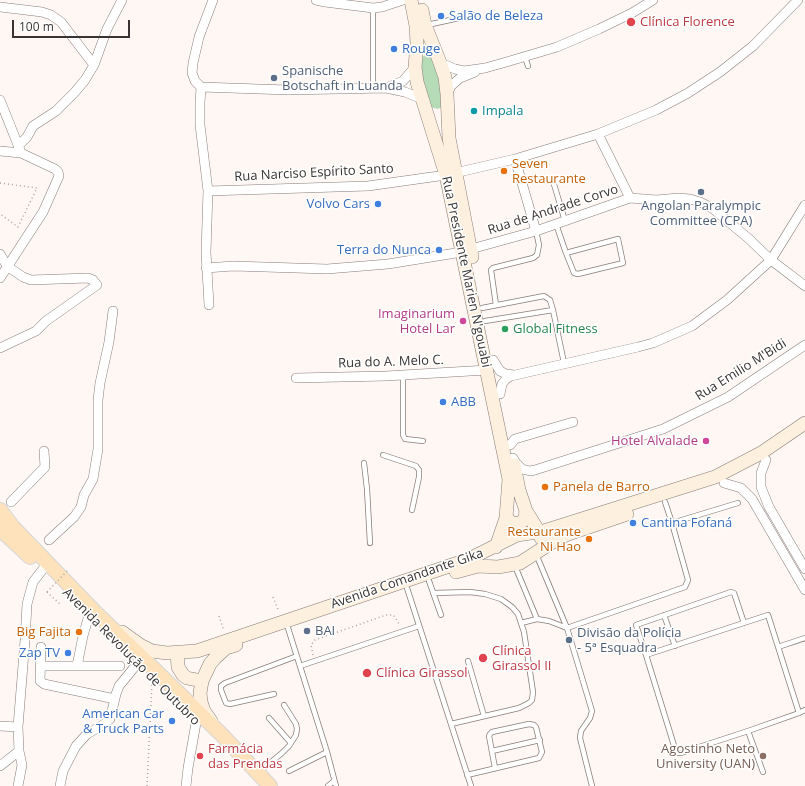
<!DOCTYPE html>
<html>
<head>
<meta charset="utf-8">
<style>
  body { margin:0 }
  #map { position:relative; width:805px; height:786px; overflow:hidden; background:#fef7f4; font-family:"Open Sans",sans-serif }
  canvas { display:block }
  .scale { position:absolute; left:12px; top:20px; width:118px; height:18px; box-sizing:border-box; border:2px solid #393433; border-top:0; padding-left:5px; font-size:12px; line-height:14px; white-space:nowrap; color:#393433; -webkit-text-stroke:3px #fff; paint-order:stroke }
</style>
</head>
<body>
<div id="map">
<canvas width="805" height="786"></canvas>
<div class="scale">100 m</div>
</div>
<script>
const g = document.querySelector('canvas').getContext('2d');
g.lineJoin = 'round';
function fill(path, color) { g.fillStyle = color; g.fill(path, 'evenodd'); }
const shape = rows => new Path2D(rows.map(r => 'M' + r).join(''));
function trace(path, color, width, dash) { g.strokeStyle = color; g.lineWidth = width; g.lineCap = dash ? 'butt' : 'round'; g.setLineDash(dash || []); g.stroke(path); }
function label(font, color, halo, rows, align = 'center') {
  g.font = font + ' "Open Sans",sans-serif'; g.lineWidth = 3; g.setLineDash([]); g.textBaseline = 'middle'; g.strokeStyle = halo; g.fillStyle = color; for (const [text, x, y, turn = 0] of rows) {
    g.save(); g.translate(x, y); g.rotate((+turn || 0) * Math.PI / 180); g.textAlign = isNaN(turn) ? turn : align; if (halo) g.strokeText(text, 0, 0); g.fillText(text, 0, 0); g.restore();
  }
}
fill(shape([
  [426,54,432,55,436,59,443,106,438,109,430,107,424,98,420,59]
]), '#b5dcb7');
const lane = shape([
  [373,8,373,89],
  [427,25,473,15],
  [525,57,528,66],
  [553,181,565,221],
  [556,224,566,253,618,239,623,263,578,274,574,273,566,253],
  [496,305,491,270,493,268,533,258,537,255,539,245,536,231],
  [482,308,544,296,550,300,553,310,485,321],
  [553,310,564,363],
  [403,375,403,435,405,439,423,441],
  [383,455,416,466,419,470,419,477,412,510],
  [364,463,367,489,370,543],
  [665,502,672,523],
  [536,554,567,628,592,711,590,718,581,731,580,738,592,786],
  [515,566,537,619],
  [429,581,441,615],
  [407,588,471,786],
  [433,593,470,592,485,594,501,599,512,607,518,614,524,632,533,692,532,700,529,703,519,708,451,724],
  [664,615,675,646],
  [521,623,537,619,549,621,567,628,685,587,688,580,672,523,738,503],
  [288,628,327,752,336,786],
  [778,647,805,638],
  [646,655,636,625,731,592,734,593,744,623],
  [468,661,484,716],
  [300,666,419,626],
  [274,694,230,704,226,703,221,690,221,686,225,683,297,656],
  [799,713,768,615,646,655,676,752,678,753,681,753,748,731,799,713,805,710],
  [269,718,291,743],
  [748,731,763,772],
  [492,751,540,740],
  [289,771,327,752],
  [259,772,282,753,289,746,296,735,297,729,296,724,284,705],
  [467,775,539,758,542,752,536,727,534,725,529,724,492,732,490,734,489,736,495,768],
  [328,786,334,781]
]);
const street = shape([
  [316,0,325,2,373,8,382,7,403,0],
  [0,7,42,12,51,15,61,22,94,65],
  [440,60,443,64,455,69,464,71,485,68,503,63,557,47,599,29,632,13,653,0],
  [201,87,288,90,386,88,403,81,415,67],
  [386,88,405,92,422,99],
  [447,94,451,86,460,78,475,72],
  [0,100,20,150],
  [598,134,630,198],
  [19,145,27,137,33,126,56,111,75,92,85,80,94,65,107,29,122,0],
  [0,151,21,153,55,169,58,172,59,176,43,212,0,278],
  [515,159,536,231],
  [455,173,515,159,598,134,656,110,688,93,720,72,753,46,798,0],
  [208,191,368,186,446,175],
  [471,249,536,231,630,198,657,200,678,198,690,199,700,202,712,208,748,238,771,260,805,286],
  [0,254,7,266,23,277,31,280,88,278,93,280,97,285,46,321,36,331,0,348],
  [206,268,233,266,327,269,388,264,462,252],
  [209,305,206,252,208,191,200,125,200,103,201,87,195,81,192,73,193,63,199,37,213,0],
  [493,360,500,371,506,374,514,375],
  [296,378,386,376,487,370],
  [500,394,502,384,506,379,511,376,638,347,653,343,692,326,727,300,771,260,805,205],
  [510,445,515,439,573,422],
  [513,458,516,463,522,469,530,471,535,470,663,429,728,397,805,345],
  [766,460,761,473,761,487,769,507,805,569],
  [724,483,741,488,752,499,805,590],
  [11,502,45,467,44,451],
  [49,540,74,517,81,507,84,495,93,479,98,449,98,400,100,383,109,342,113,311],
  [41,647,40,681,44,684,115,699],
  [40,666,120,666],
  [77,666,83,636,89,615],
  [0,726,18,727],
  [0,766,19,751],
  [18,786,22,765,19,751,18,727,25,640,27,604,33,582,43,569],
  [60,786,63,771,76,746,87,734,103,725,110,719,116,694,119,686,137,664],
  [186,786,188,768,196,723]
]);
const secondary = shape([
  [411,0,416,26,417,43,415,67,417,82,446,175,509,479,506,518,496,547],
  [422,10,425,25,439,60,445,77,447,94,449,138,472,257],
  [514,465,519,490,526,511,536,527,541,538],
  [506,516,510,522,517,524,523,521,525,518,526,511],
  [456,572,478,566,498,567,520,563,554,541,568,534,627,514],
  [122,632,140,645,152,651,167,653,197,651,467,560,517,535,544,531,715,477,761,453,805,423],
  [177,652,178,667,183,675,187,678,202,681],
  [211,721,204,711,201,702,200,693,202,681,210,664,215,658,226,648,236,645]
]);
const primary = shape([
  [0,510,13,527,96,613,222,735,270,786],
  [0,529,30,557]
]);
trace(lane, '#877d79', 6);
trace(street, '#877d79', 10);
trace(secondary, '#877d79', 14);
trace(primary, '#d7d6d6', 16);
trace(shape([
  [0,183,37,188,18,227,0,214],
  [47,592,61,605],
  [273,597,279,612],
  [219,616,224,631],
  [313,655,311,645,315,640,386,615,393,615,395,617,400,626],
  [147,786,152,683]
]), '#a9a3a1', 1.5, [1, 3]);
trace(lane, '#fff', 4.5);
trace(street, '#fff', 9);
trace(secondary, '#fef0de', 13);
trace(primary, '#fde2bc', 14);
trace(shape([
  [47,592,68,570]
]), '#a9a3a1', 1.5, [1, 3]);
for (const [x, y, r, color] of [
  [441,16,4,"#3f7fe0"],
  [631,22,5,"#e0444e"],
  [394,49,4,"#3f7fe0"],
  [274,78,4,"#5c6f8a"],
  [474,111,4,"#0f9aa8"],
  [504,171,4,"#e8710a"],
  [701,192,4,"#5c6f8a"],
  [378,204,4,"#3f7fe0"],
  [439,250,4,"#3f7fe0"],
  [463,321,4,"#d1479c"],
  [505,329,4,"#2e9e5b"],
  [443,402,4,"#3f7fe0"],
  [706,441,4,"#d1479c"],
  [545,487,4,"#e8710a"],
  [633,523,4,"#3f7fe0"],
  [589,539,4,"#e8710a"],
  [307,631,4,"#5c6f8a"],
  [79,632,4,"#e8710a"],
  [569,640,4,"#5c6f8a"],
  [68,653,4,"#3f7fe0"],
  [483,658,5,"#e0444e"],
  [367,673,5,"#e0444e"],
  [172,721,4,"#3f7fe0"],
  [200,756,4,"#e0444e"],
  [763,756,4,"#8d6e63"]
]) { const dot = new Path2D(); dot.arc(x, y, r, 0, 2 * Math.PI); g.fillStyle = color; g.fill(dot); trace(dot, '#fff', 1.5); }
label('13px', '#366cbe', '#fff', [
  ["Salão de Beleza",449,16],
  ["Rouge",402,49],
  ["Volvo Cars",370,204,"right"],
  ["Terra do Nunca",431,250,"right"],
  ["ABB",451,402],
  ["Cantina Fofaná",641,523],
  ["Zap TV",60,653,"right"],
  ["American Car",164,714,"right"],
  ["& Truck Parts",164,729,"right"]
], 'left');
label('13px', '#be3a42', '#fff', [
  ["Clínica Florence",640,22],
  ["Clínica",492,651],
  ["Girassol II",492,666],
  ["Clínica Girassol",376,673],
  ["Farmácia",208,749],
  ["das Prendas",208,764]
], 'left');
label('13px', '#4e5e75', '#fff', [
  ["Spanische",282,71],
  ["Botschaft in Luanda",282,86],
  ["Angolan Paralympic",701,206,"center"],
  ["Committee (CPA)",701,221,"center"],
  ["BAI",315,631],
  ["Divisão da Polícia",577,633],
  ["- 5ª Esquadra",577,648]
], 'left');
label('13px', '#0d838f', '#fff', [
  ["Impala",482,111]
], 'left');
label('13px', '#c56008', '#fff', [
  ["Seven",512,164],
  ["Restaurante",512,179],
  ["Panela de Barro",553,487],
  ["Restaurante",581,532,"right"],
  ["Ni Hao",581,547,"right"],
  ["Big Fajita",71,632,"right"]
], 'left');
label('13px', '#393433', '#fff', [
  ["Rua Narciso Espírito Santo",314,173,-3],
  ["Rua de Andrade Corvo",553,210,-18],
  ["Rua Presidente Marien N'gouabi",466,272,78],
  ["Rua do A. Melo C.",391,362,-2],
  ["Rua Emilio M'Bidi",741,370,-32],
  ["Avenida Comandante Gika",407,579,-19],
  ["Avenida Revolução de Outubro",131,657,45]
]);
label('13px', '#b23c85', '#fff', [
  ["Imaginarium",455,314],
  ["Hotel Lar",455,329],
  ["Hotel Alvalade",698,441]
], 'right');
label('13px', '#27864d', '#fff', [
  ["Global Fitness",513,329]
], 'left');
label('13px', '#785e54', '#fff', [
  ["Agostinho Neto",755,749],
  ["University (UAN)",755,764]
], 'right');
</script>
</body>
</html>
